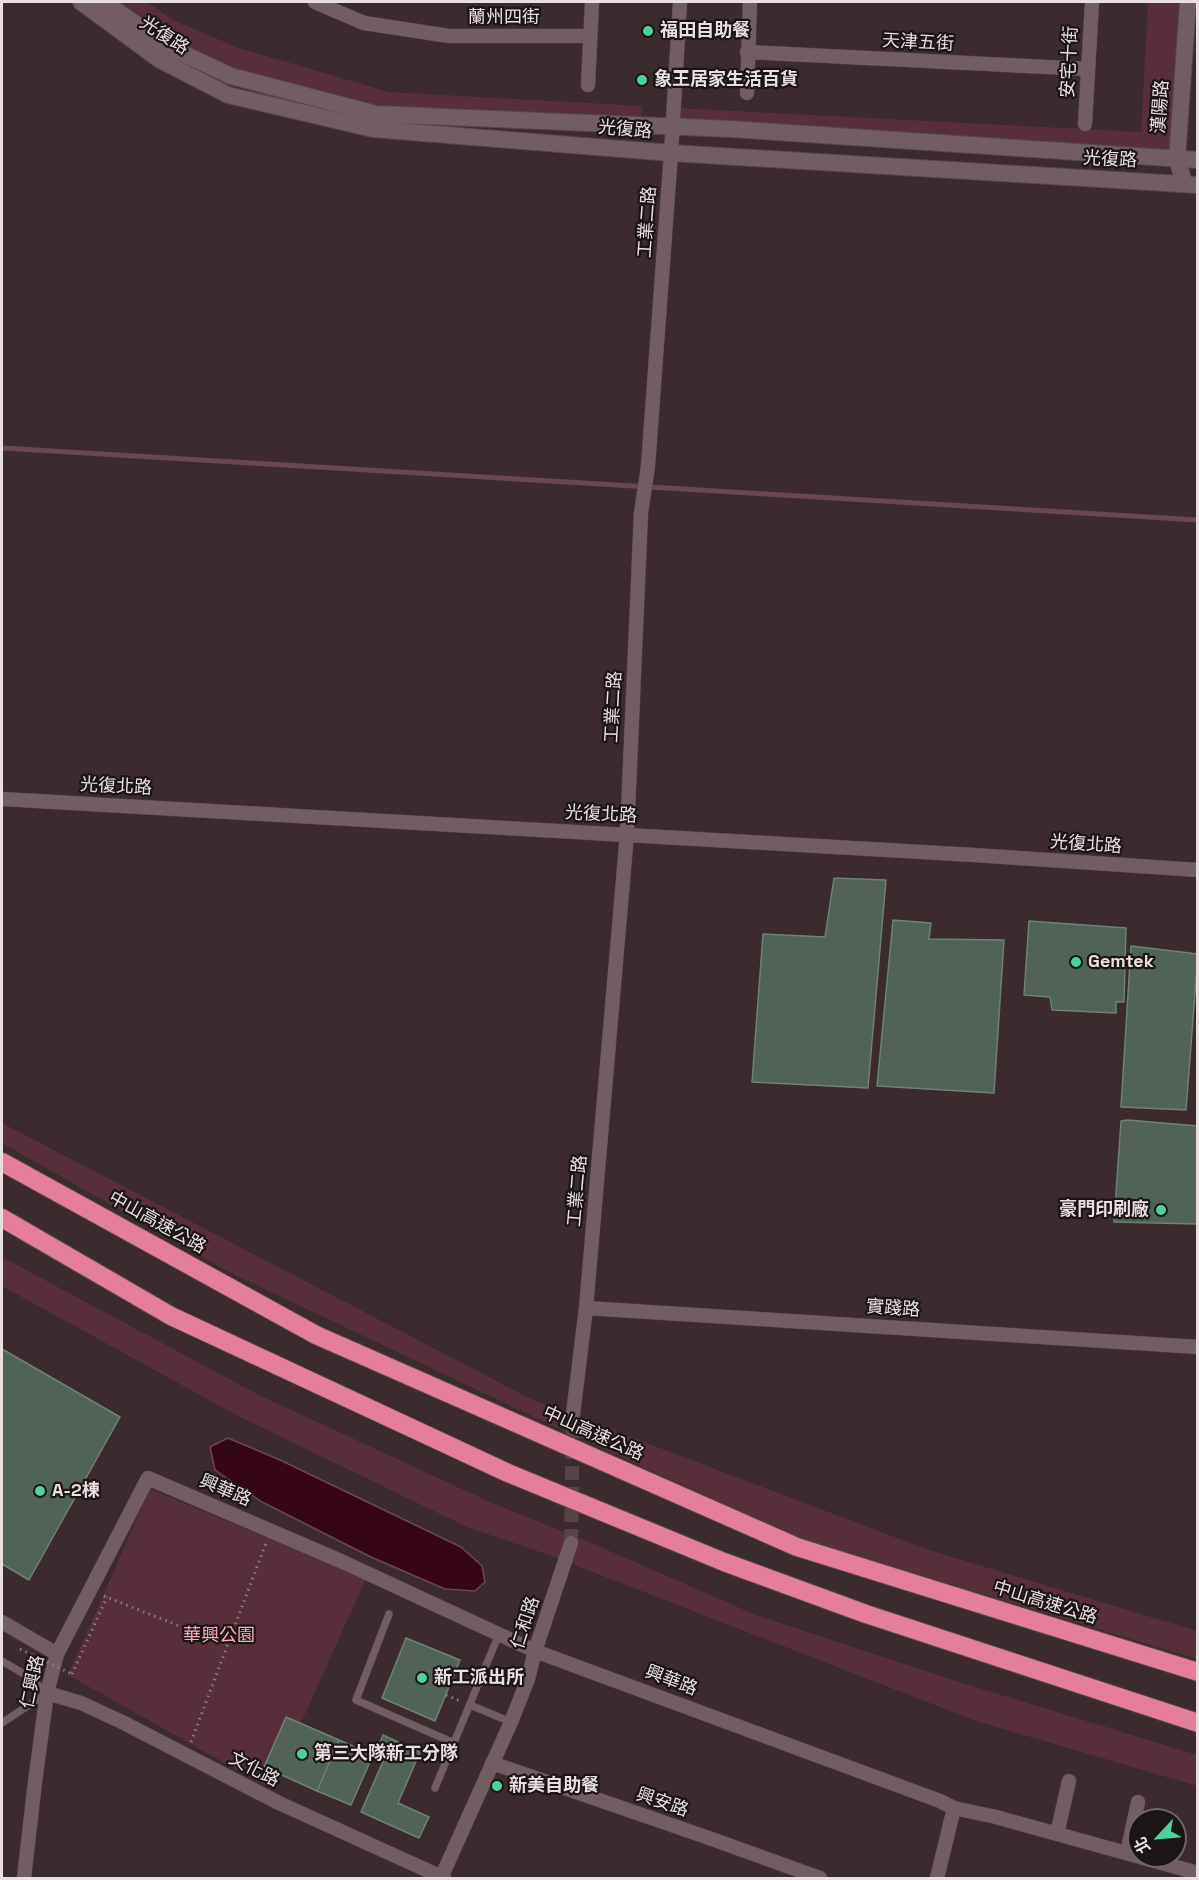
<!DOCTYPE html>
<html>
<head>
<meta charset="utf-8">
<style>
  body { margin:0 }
  #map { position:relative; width:1199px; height:1880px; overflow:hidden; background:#3b2a2e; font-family:"Space Grotesk","Noto Sans TC",sans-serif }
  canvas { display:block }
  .frame { position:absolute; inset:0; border:3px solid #e9dee0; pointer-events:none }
  .north { position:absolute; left:1127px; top:1808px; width:60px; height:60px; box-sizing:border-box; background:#1c1516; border:2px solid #6e6567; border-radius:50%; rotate:244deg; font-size:16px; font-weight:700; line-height:24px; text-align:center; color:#e9dee0 }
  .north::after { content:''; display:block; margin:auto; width:21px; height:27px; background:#4cd39b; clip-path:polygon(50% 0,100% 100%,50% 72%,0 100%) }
</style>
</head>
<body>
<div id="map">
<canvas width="1199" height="1880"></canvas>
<div class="frame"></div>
<div class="north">北</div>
</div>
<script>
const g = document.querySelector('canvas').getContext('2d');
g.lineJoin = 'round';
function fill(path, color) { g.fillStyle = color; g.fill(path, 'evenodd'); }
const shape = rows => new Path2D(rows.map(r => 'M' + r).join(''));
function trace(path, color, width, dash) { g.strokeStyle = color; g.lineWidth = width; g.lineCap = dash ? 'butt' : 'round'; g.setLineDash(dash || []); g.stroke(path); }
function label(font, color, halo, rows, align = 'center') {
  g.font = font + ' "Space Grotesk","Noto Sans TC",sans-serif'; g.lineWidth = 4.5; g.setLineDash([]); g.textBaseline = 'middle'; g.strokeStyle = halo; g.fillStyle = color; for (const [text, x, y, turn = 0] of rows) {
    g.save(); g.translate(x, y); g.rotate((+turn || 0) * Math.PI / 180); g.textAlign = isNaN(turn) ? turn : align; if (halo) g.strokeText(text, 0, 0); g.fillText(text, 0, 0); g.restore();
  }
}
fill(shape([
  [109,2,147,2,175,21,239,48,389,92,642,106,641,121,377,112,232,73,171,44],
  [1148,2,1179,2,1170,154,674,123,676,108,1141,132],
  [2,1123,533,1400,926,1549,1197,1631,1197,1659,798,1538,553,1426,229,1272,2,1143],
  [2,1257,259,1395,490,1502,596,1545,756,1615,956,1681,1197,1755,1197,1786,976,1721,549,1555,469,1528,240,1417,2,1286],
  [150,1489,366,1579,271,1789,68,1675]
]), '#562f3a');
const water = shape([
  [228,1438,280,1460,461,1547,482,1566,485,1582,475,1591,445,1589,371,1557,262,1502,215,1470,210,1447,228,1438]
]);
fill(water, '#340618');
trace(water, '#6a4754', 1.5);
trace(shape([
  [2,448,1198,520]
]), '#6a4754', 5);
const building = shape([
  [834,878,886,880,868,1088,752,1082,763,934,825,937,834,878],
  [893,920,931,923,929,939,1004,940,994,1093,877,1086,893,920],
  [1029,921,1126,928,1124,1002,1116,1002,1116,1013,1052,1010,1050,997,1024,995,1029,921],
  [1131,946,1198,954,1186,1110,1121,1107,1131,946],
  [1128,1120,1198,1126,1198,1224,1114,1222,1121,1121,1128,1120],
  [2,1349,120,1417,29,1580,2,1564,2,1349],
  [406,1638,460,1660,435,1721,382,1698,406,1638],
  [286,1717,339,1740,317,1791,264,1767,286,1717],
  [383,1735,420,1752,398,1803,429,1817,419,1838,361,1812,384,1759,375,1755,383,1735],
  [339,1740,373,1755,351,1805,317,1791,339,1740]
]);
fill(building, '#516359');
trace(building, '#6f8177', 1.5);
trace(shape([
  [571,1543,573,1414]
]), '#554549', 14, [14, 7]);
const service = shape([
  [389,1614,356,1700,454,1743],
  [2,1661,29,1677,47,1693,2,1723],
  [470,1705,511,1722],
  [435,1788,499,1634]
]);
const minor = shape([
  [315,2,364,23,449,36,589,36],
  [747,52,1087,69],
  [588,85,592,2],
  [747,93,750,2],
  [1085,124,1092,2],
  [2,799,974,855,1198,870],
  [586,1308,1198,1347],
  [573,1414,586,1308,627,834,641,513,648,466,671,153,680,2],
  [2,1622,57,1654],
  [47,1693,81,1703,122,1722,279,1803,444,1878],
  [492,1763,709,1838,820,1878],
  [1057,1834,1069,1781],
  [1127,1853,1138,1802],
  [24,1878,35,1782,47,1693,57,1654,148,1478,343,1562,535,1651,940,1801,954,1808,996,1817,1198,1873],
  [441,1878,511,1722,528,1679,535,1651,571,1543],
  [937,1878,954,1808]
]);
const tertiary = shape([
  [81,2,160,60,228,95,373,129,671,153,1198,185],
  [104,2,169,47,231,76,376,114,731,129,1198,160],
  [1184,183,1177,159,1188,2]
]);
const motorway = shape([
  [2,1162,316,1335,797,1547,1198,1672],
  [2,1218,171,1316,508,1473,724,1562,866,1614,1198,1723]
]);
trace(service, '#55474b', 8);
trace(minor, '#55474b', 15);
trace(tertiary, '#55474b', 18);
trace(motorway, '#55474b', 20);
trace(shape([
  [104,1596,227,1645],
  [72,1674,107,1597],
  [446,1695,460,1701],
  [191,1742,266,1543]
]), '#8b7d80', 3, [1.5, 4.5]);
trace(service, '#715d62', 7);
trace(minor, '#715d62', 14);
trace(tertiary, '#715d62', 16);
trace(motorway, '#e47e9b', 18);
trace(shape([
  [20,1649,72,1674]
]), '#8b7d80', 3, [1.5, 4.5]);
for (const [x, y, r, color] of [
  [648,31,6,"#4cd39b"],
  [642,80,6,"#4cd39b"],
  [1076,962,6,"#4cd39b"],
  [1161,1210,6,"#4cd39b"],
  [40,1491,6,"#4cd39b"],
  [422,1678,6,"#4cd39b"],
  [302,1754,6,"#4cd39b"],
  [497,1786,6,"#4cd39b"]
]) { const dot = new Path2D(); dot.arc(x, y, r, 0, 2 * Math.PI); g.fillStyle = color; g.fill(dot); trace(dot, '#1c1516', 2); }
label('18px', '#e9dee0', '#1c1516', [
  ["蘭州四街",504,18],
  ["光復路",164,36,33],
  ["天津五街",918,43,3],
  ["安宅十街",1070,62,-87],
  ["漢陽路",1161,107,-86],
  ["光復路",625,130,5],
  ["光復路",1110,160,3],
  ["工業二路",648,222,-86],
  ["工業二路",614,707,-87],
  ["光復北路",116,787,3],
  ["光復北路",601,815,3],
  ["光復北路",1086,845,4],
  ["工業二路",578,1191,-85],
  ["中山高速公路",157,1223,29],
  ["實踐路",893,1309,4],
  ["中山高速公路",593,1434,24],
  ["興華路",225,1491,23],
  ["中山高速公路",1045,1603,17],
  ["仁和路",526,1623,-72],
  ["興華路",671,1681,21],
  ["仁興路",33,1682,-78],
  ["文化路",254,1770,27],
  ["興安路",662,1803,19]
]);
label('bold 18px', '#e9dee0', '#1c1516', [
  ["福田自助餐",660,31],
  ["象王居家生活百貨",654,80],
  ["Gemtek",1088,962],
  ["豪門印刷廠",1149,1210,"right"],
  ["A-2棟",52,1491],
  ["新工派出所",434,1678],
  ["第三大隊新工分隊",314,1754],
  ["新美自助餐",509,1786]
], 'left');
label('18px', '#ffa9bf', '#1c1516', [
  ["華興公園",219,1636]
]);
</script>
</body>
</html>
